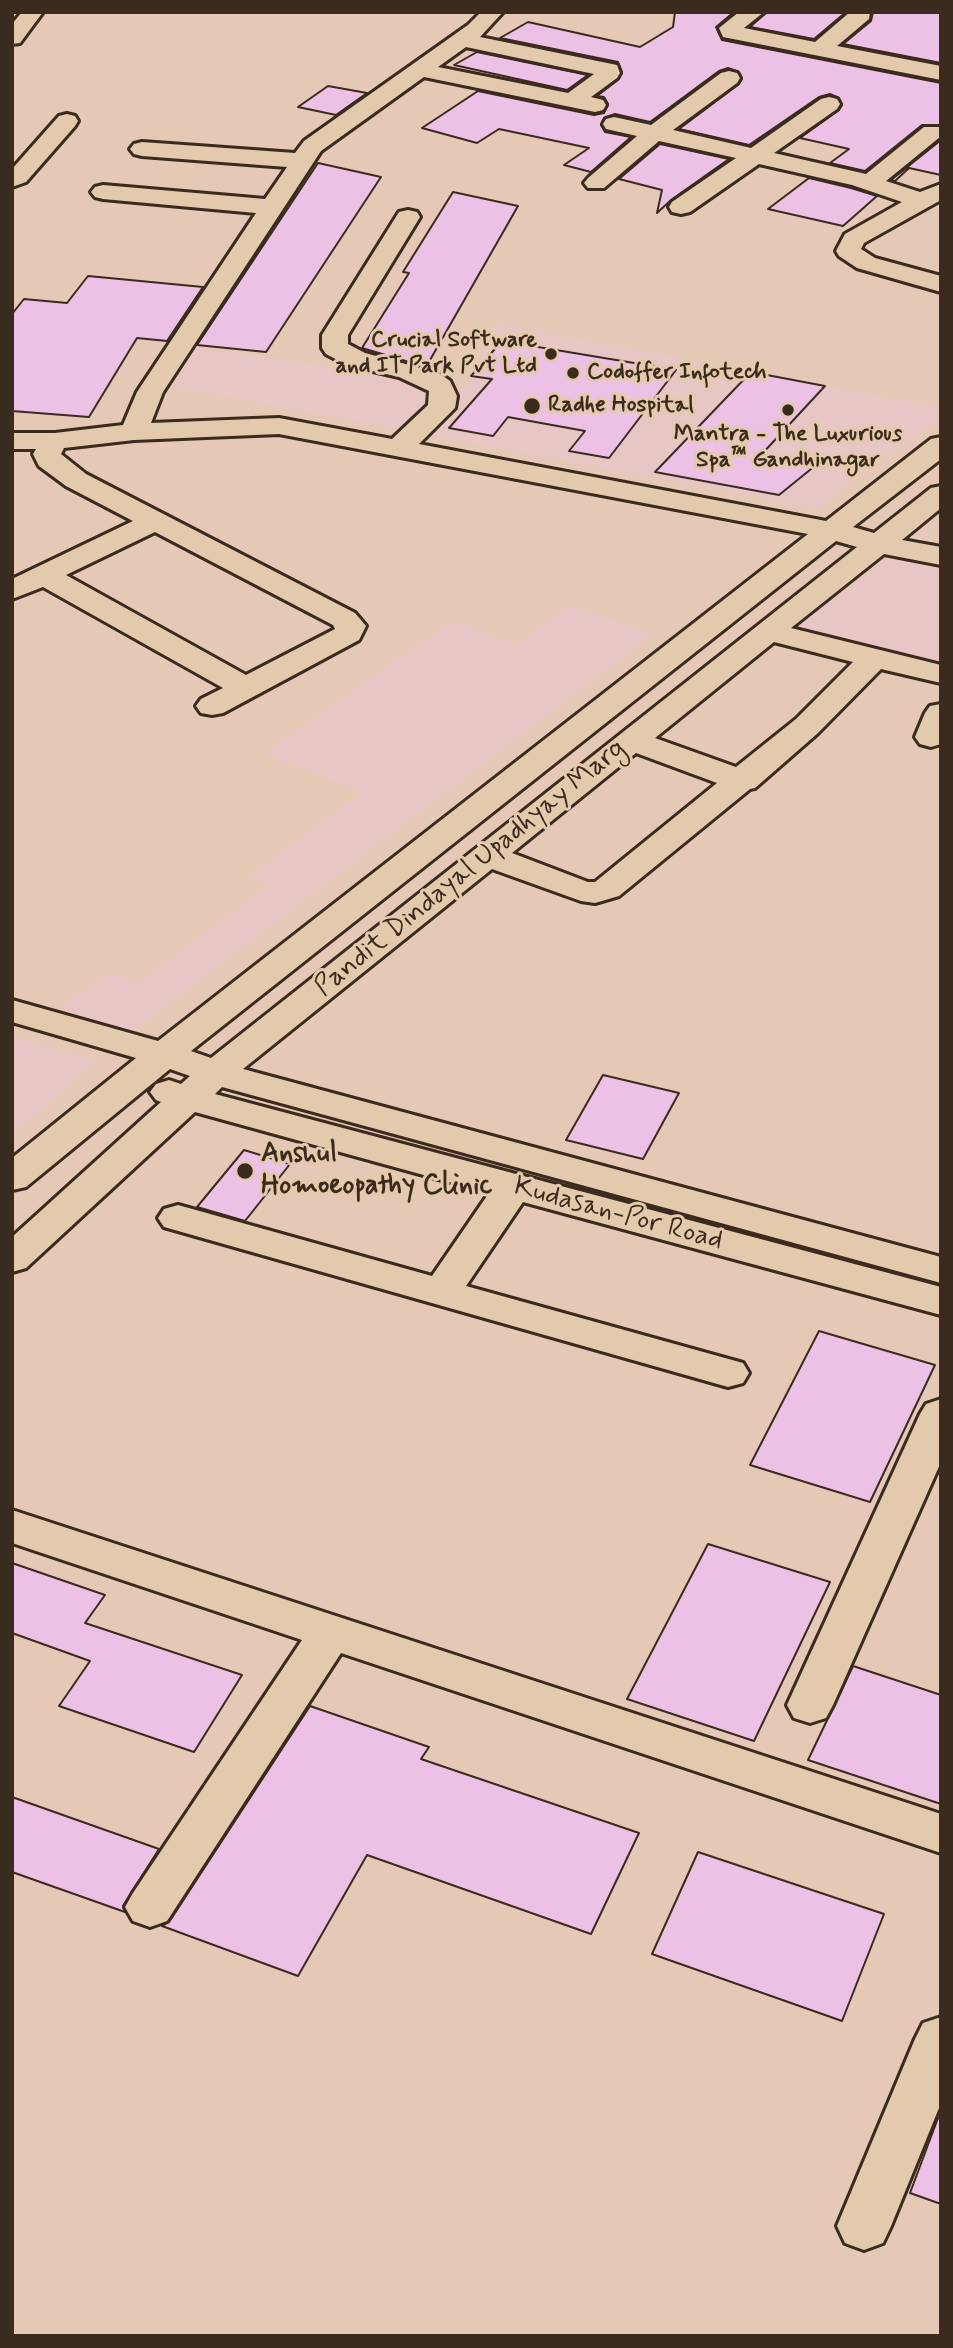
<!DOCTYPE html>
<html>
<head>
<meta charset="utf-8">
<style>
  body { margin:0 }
  #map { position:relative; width:953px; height:2348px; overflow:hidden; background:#e6c8b7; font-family:Mynerve,sans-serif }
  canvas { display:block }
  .frame { position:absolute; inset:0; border:14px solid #3b2a1e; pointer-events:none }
</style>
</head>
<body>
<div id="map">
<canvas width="953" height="2348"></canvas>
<div class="frame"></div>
</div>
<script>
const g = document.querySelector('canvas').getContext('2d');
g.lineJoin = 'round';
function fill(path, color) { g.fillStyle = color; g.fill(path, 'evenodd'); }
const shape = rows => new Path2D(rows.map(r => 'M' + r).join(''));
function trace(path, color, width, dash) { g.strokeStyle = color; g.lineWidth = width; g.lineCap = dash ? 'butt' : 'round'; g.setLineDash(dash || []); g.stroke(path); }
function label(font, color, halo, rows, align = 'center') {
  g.font = font + ' Mynerve,sans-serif'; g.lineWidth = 6; g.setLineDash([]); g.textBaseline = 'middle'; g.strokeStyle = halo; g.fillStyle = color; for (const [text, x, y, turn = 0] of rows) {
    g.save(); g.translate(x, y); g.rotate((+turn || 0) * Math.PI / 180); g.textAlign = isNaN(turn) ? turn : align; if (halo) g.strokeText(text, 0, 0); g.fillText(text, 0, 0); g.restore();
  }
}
fill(shape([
  [497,324,941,408,941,416,817,508,172,386,196,347,466,388],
  [895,553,941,562,941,667,787,634],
  [570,606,653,634,127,1035,63,1006,110,972,137,984,269,885,249,876,363,792,265,753,453,621,516,644],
  [12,1037,95,1061,12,1136]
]), '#e8c6c5');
const building = shape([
  [675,12,734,12,716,27,722,40,941,83,941,125,922,125,865,171,830,163,849,149,800,138,839,110,842,105,839,98,830,94,819,97,749,145,679,129,739,84,742,79,739,72,728,68,719,71,650,122,615,114,604,118,601,125,605,132,631,137,591,172,564,165,589,148,499,129,477,143,422,128,478,91,594,115,604,113,608,104,604,97,597,96,619,79,622,72,618,62,500,38,528,22,640,47,673,27,675,12],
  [767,12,846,12,814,39,750,27,767,12],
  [873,12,941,12,941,63,843,44,871,21,873,12],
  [477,52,588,75,567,90,454,65,477,52],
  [328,86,367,93,336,115,298,107,328,86],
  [941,140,941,175,909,168,895,181,891,180,941,140],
  [660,144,729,159,671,200,657,213,662,190,619,179,660,144],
  [318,163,381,177,266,352,197,345,318,163],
  [809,178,851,188,877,196,843,226,768,209,809,178],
  [453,192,518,206,426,367,362,348,409,273,403,272,453,192],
  [88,276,203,287,167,341,137,338,89,417,12,411,12,314,24,299,67,303,88,276],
  [502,341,676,370,609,458,569,451,585,431,508,417,493,436,449,428,492,379,471,376,502,341],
  [751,372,825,386,761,455,816,465,779,495,655,472,751,372],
  [603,1075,679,1093,643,1159,566,1140,603,1075],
  [244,1150,290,1164,245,1221,197,1207,244,1150],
  [819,1331,935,1365,870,1502,750,1465,819,1331],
  [708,1544,830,1582,754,1741,627,1699,708,1544],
  [12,1563,105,1595,85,1623,242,1675,194,1752,59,1706,90,1661,12,1633,12,1563],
  [853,1666,941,1695,941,1804,808,1760,853,1666],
  [310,1706,429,1747,421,1759,639,1833,591,1934,367,1855,298,1976,162,1926,169,1922,310,1706],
  [12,1797,159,1849,123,1906,125,1912,12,1872,12,1797],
  [698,1852,884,1914,842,2021,652,1954,698,1852],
  [938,2118,941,2119,941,2204,910,2193,938,2118]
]);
fill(building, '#edc1e5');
trace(building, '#3b2a1e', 2);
const minor = shape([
  [22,12,43,12,20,43,12,44,12,24,22,12],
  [481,12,503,12,480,37,617,65,620,73,617,78,591,97,603,100,606,105,603,110,595,112,424,77,321,151,163,392,151,423,279,418,392,439,428,405,429,391,399,377,347,365,326,354,322,348,322,335,399,212,408,210,417,212,420,217,348,335,348,344,365,353,439,373,450,381,457,396,455,408,419,444,826,521,931,439,941,437,941,459,853,527,874,533,931,488,941,486,941,508,902,540,941,547,941,565,884,554,791,628,941,665,941,683,881,669,818,733,755,788,750,789,619,896,595,903,581,901,492,869,243,1069,941,1257,941,1283,222,1087,215,1094,941,1287,941,1315,523,1202,466,1286,743,1363,749,1373,743,1383,728,1387,164,1227,158,1218,164,1209,178,1205,432,1276,489,1193,195,1112,26,1268,12,1272,12,1237,161,1102,156,1100,150,1092,156,1084,169,1080,181,1084,190,1076,170,1069,26,1187,12,1190,12,1158,136,1058,12,1022,12,1000,158,1041,808,534,279,434,134,440,64,448,61,454,86,474,355,613,366,626,359,640,223,713,212,715,201,713,196,706,201,699,223,688,43,587,12,599,12,579,133,521,66,486,39,466,33,454,36,449,12,449,12,433,55,433,123,425,137,392,256,213,103,199,95,197,91,192,95,187,103,185,265,199,287,167,142,156,134,154,130,149,134,144,142,142,295,153,304,141,468,25,481,12],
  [466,47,594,74,568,93,438,67,466,47],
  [155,532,333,625,335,629,246,675,66,575,155,532],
  [836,541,857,547,211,1058,191,1051,836,541],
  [774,642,853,662,796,719,736,767,655,738,774,642],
  [636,753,717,783,595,882,588,882,512,853,636,753],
  [739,12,764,12,744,28,815,42,850,12,870,12,869,19,837,46,941,66,941,80,723,37,719,28,739,12],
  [729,71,737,73,740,78,737,83,673,130,751,148,821,99,829,97,837,99,840,104,837,109,774,153,866,174,924,127,940,127,940,137,886,181,920,192,941,184,941,200,864,243,861,249,875,258,941,276,941,292,857,268,839,256,836,251,845,234,902,202,852,185,759,164,690,212,681,214,672,212,669,207,672,202,736,158,659,141,604,188,588,188,584,183,588,178,637,136,606,129,603,124,606,119,614,117,651,125,721,73,729,71],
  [67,114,75,116,78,121,75,126,26,182,12,187,12,169,59,116,67,114],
  [941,704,941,744,931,747,920,744,915,737,925,713,930,706,941,704],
  [941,1399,941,1462,833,1705,826,1718,810,1723,794,1718,787,1705,920,1414,926,1404,941,1399],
  [12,1510,941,1814,941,1853,341,1653,167,1921,150,1927,133,1921,125,1907,133,1893,302,1640,12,1543,12,1510],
  [941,2017,941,2103,891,2226,883,2243,864,2250,845,2243,837,2226,915,2039,923,2023,941,2017]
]);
trace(minor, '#3b2a1e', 6);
fill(minor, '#e4caac');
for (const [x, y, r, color] of [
  [551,354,7,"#3b2a1e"],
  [573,373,7,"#3b2a1e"],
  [532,406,9,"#3b2a1e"],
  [788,410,7,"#3b2a1e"],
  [245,1171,9,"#3b2a1e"]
]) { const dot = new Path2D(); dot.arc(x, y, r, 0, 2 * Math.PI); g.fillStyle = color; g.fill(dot); trace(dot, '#e4caac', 2.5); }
label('bold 23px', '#3b2a1e', '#e4caac', [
  ["Crucial Software",537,341,"right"],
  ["and IT Park Pvt Ltd",537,367,"right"],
  ["Codoffer Infotech",587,373],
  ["Radhe Hospital",548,406],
  ["Mantra - The Luxurious",788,435,"center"],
  ["Spa™ Gandhinagar",788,461,"center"]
], 'left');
label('28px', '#3b2a1e', '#e4caac', [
  ["Pandit Dindayal Upadhyay Marg",471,869,-39],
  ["Kudasan-Por Road",618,1215,15]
]);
label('bold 28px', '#3b2a1e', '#e4caac', [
  ["Anshul",261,1155],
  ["Homoeopathy Clinic",261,1187]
], 'left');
</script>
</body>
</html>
